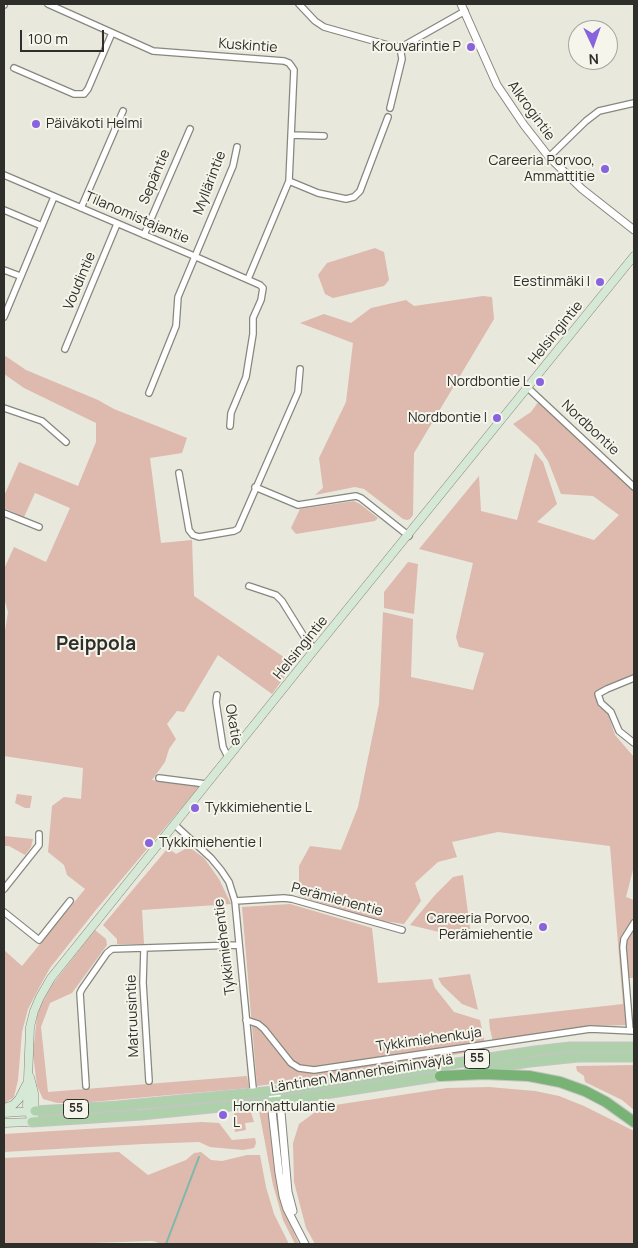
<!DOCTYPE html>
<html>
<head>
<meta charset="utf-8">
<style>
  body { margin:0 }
  #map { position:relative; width:638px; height:1248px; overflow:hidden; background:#e8e8dd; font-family:Manrope,sans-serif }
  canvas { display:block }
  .frame { position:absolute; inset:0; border:5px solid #2e2e2a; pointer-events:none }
  .north { position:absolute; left:568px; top:20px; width:50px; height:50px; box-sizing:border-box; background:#f5f5eb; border:1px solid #a5a59e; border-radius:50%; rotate:177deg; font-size:14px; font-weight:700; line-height:20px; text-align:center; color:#2e2e2a }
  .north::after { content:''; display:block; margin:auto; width:18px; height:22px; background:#8963de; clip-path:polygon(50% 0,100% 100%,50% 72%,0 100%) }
  .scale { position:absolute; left:20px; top:30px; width:84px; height:22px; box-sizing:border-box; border:2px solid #2e2e2a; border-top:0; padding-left:6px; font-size:15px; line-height:18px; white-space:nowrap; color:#2e2e2a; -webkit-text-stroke:4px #f5f5eb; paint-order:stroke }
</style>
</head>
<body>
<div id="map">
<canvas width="638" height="1248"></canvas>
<div class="frame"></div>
<div class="north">N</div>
<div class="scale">100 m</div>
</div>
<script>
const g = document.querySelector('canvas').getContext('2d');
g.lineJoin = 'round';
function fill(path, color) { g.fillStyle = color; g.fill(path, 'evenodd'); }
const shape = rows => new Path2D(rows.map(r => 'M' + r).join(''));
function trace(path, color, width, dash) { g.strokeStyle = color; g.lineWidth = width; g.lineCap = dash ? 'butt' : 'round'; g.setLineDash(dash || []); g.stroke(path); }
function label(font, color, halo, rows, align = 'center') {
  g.font = font + ' Manrope,sans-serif'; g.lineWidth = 4; g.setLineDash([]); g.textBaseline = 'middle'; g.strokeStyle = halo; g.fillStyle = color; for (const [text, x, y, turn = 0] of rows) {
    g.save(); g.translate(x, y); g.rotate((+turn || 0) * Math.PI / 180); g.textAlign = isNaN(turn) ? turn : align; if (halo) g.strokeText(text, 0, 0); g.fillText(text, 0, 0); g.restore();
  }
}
fill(shape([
  [375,248,384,252,389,280,384,286,333,298,325,294,318,275,327,263],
  [483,296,492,297,494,319,414,453,413,515,410,519,407,520,403,519,364,489,355,487,315,495,323,488,319,458,346,402,353,343,300,323,324,314,351,323,371,308,406,300,414,306],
  [4,355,26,370,98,400,114,409,187,438,182,453,150,458,161,543,192,540,194,596,294,664,272,694,218,655,184,712,177,711,167,724,176,739,169,749,165,762,152,780,200,786,95,911,50,968,40,986,28,1009,22,1032,18,1080,14,1097,4,1104,4,950,22,966,85,889,67,875,64,865,48,852,52,806,64,797,81,799,83,768,4,756,4,637,8,612,4,598,4,569,14,547,46,562,70,508,35,493,24,517,4,508,4,496,19,462,78,486,96,442,96,423,24,388,4,374],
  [539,401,634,491,634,675,595,692,598,706,608,714,615,735,634,757,634,866,626,897,634,900,634,919,622,938,627,1025,595,1026,493,1042,490,1029,489,1019,623,1004,610,846,498,832,452,842,457,857,438,862,415,883,421,901,404,924,376,920,299,896,299,866,310,846,341,850,358,807,379,704,383,612,413,619,411,677,473,690,484,653,459,647,456,637,473,563,419,549,479,476,481,511,517,520,535,453,543,462,557,504,537,522,594,540,619,515,593,496,561,494,548,461,538,446,513,424,531,412],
  [354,501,360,504,378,518,375,521,296,534,291,528,300,509],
  [408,562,418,564,414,614,384,608,384,592],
  [17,794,32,796,30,808,25,808,15,803],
  [4,836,33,839,31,847,25,855,9,846,4,846],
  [189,847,204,858,219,879,231,904,142,910,144,944,117,944,117,939,103,925,168,848,176,854],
  [463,875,471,936,468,939,410,925,435,895,453,877],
  [290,904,372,928,378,983,432,979,435,988,454,1012,480,1020,486,1049,336,1076,257,1086,242,907],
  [634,927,634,978,628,978,626,940],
  [95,930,106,939,107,945,72,993,50,1003,41,1027,48,1092,247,1076,249,1088,79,1103,57,1103,43,1099,37,1086,33,1054,37,1016,41,1005,52,985],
  [470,974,478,1010,462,1004,442,985,438,978],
  [634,1065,634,1110,622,1100,585,1082,584,1076,577,1071,576,1066],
  [489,1087,535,1091,559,1096,584,1106,634,1131,634,1244,315,1244,306,1228,294,1182,293,1143,299,1124,322,1107,447,1088],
  [265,1110,268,1112,271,1117,276,1176,281,1198,287,1217,299,1244,295,1244,283,1220,273,1185,259,1111],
  [251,1112,254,1122,245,1123,246,1130,235,1132,233,1116,235,1113],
  [202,1122,219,1123,232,1140,255,1138,256,1143,254,1148,243,1150,210,1147,199,1142,143,1144,4,1152,4,1134],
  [119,1152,148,1175,186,1160,194,1153,201,1152,211,1160,222,1161,247,1155,260,1155,266,1187,274,1214,289,1244,158,1244,157,1242,151,1241,91,1243,85,1244,4,1244,4,1158]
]), '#deb9ad');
trace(shape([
  [166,1244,199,1157]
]), '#7db8aa', 2);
const minor = shape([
  [48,4,153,51,284,61,289,63,292,67,294,70,289,181,248,279],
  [299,4,315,21,324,27,395,47,405,45,465,11],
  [4,5,4,4],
  [14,68,74,94,84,94,88,89,112,33],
  [390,108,402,59,400,47],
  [291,135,324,136],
  [549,157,586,121,599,111,634,103],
  [4,175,194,256,260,285,263,288,261,300,253,318,253,334,246,377,231,413,230,426],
  [289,181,318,193,346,199,354,197,360,191,388,117],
  [81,208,123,111],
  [4,210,42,226],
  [144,235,190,129],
  [4,270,20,276],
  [4,317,54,197],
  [65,349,117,224],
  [528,388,634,487],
  [149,393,176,326,178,297,233,166,237,147],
  [4,408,42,421,66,442],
  [179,473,189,530,193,535,199,537,234,531,238,529,298,392,300,369],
  [255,487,298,505,356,496,361,498,409,536],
  [4,513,39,527],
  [249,586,276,595,282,601,305,638,315,649],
  [634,678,607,689,598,694,601,703,611,712,619,731,634,743],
  [217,695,216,702,223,747,228,757],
  [159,778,206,784],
  [175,825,211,858,221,870,229,882,235,901,253,1088],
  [4,889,39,845,39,834],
  [235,901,284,898,292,899,402,930],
  [4,912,39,940,70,901],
  [144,949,143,983,149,1081],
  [246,1020,258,1024,264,1029,291,1063,299,1068,314,1070,590,1029,634,1031],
  [630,1031,623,947,624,939,634,923],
  [86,1086,80,993,82,989,107,953,112,949,238,945]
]);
const tertiary = shape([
  [461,4,497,85,524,125,549,157,582,189,634,230],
  [274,1091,280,1101,288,1192,293,1211],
  [272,1098,271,1102,279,1173,283,1196,287,1209,305,1244]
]);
const secondary = shape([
  [30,1077,34,1093,34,1115],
  [4,1108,13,1105,19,1099,26,1085],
  [4,1113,33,1111],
  [32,1122,27,1106,30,1027,34,1011,40,997,51,978,315,649,634,256],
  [4,1123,32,1122]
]);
const primary = shape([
  [469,1071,530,1062,578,1057,634,1057],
  [35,1111,118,1106,274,1091,535,1051,570,1047,634,1047],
  [32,1122,141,1115,280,1101,447,1075]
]);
const motorway = shape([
  [440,1076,484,1074,529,1076,560,1082,585,1091,606,1102,634,1122]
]);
trace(minor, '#86877d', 8);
trace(tertiary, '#86877d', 9);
trace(secondary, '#86877d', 9);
trace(primary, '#c4c4c3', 11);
trace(motorway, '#c4c4c3', 12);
trace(minor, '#fff', 5.5);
trace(tertiary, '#fff', 7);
trace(secondary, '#d6e8d6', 8);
trace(primary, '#aed1ac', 9);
trace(motorway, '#78b275', 10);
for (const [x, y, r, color] of [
  [471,47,5,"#8963de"],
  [36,124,5,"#8963de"],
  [605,169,5,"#8963de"],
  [600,282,5,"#8963de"],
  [540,382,5,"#8963de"],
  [497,418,5,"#8963de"],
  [195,808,5,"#8963de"],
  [149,843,5,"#8963de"],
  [543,927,5,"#8963de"],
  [223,1115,5,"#8963de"]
]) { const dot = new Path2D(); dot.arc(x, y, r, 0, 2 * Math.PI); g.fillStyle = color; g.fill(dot); trace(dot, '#f5f5eb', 2); }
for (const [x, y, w] of [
  [477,1059,25],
  [76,1109,25]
]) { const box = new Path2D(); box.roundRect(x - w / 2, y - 9.5, w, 19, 4); g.fillStyle = '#f5f5eb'; g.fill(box); trace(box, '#2e2e2a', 1); }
label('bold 12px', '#2e2e2a', null, [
  ["55",477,1059],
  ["55",76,1109]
]);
label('14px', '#2e2e2a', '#f5f5eb', [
  ["Kuskintie",248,46,4],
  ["Alkrogintie",531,111,54],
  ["Sepäntie",155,177,-67],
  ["Myllärintie",210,183,-69],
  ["Tilanomistajantie",137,218,23],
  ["Voudintie",80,281,-67],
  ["Helsingintie",556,333,-51],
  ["Nordbontie",590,428,43],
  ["Helsingintie",301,648,-51],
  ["Okatie",233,725,80],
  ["Perämiehentie",337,900,15],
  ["Tykkimiehentie",225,947,-97],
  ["Matruusintie",133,1016,-92],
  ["Tykkimiehenkuja",429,1040,-8],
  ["Läntinen Mannerheiminväylä",362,1074,-9]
]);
label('14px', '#2e2e2a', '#f5f5eb', [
  ["Krouvarintie P",461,47],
  ["Päiväkoti Helmi",46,124,"left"],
  ["Careeria Porvoo,",595,161],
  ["Ammattitie",595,177],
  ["Eestinmäki I",590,282],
  ["Nordbontie L",530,382],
  ["Nordbontie I",487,418],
  ["Tykkimiehentie L",205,808,"left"],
  ["Tykkimiehentie I",159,843,"left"],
  ["Careeria Porvoo,",533,919],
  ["Perämiehentie",533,935],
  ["Hornhattulantie",233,1107,"left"],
  ["L",233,1123,"left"]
], 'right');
label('bold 19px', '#2e2e2a', '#f5f5eb', [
  ["Peippola",96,645]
]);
</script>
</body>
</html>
